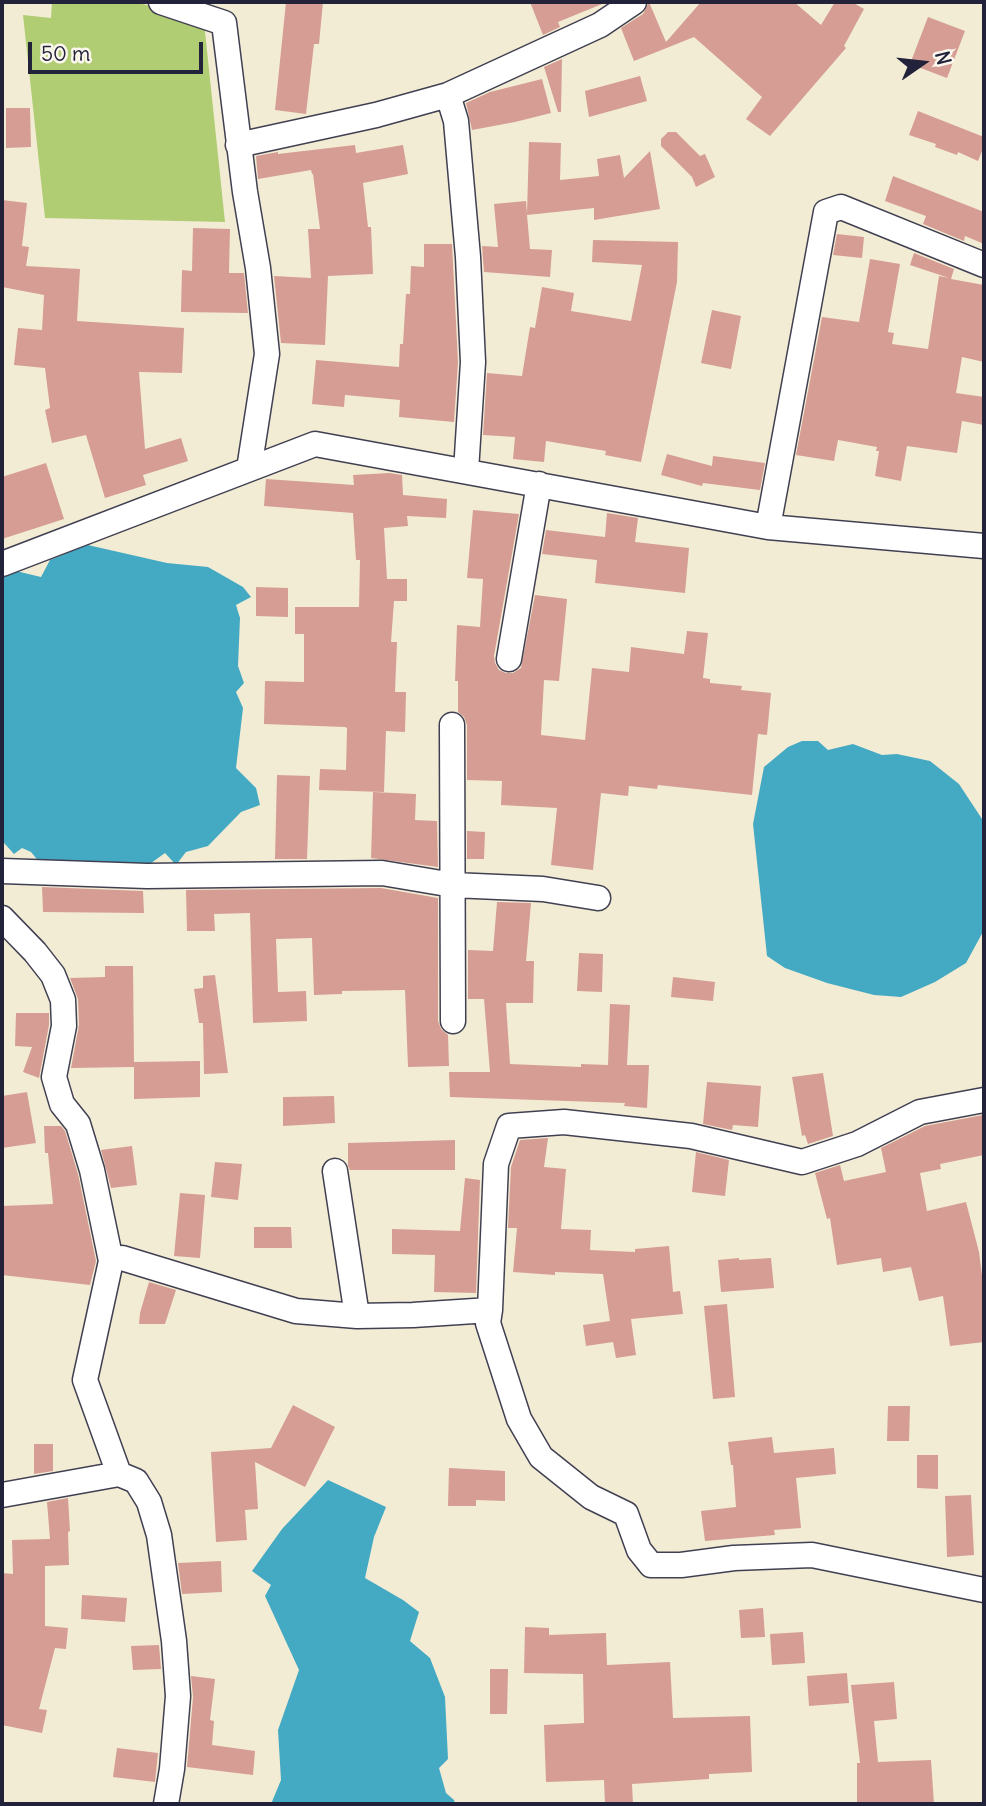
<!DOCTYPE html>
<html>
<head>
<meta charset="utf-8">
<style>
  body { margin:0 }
  #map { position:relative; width:986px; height:1806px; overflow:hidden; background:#f3ecd5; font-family:Delius,sans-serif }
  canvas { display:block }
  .frame { position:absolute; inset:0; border:4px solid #22223b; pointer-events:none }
  .north { position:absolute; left:888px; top:28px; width:70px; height:70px; -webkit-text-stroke:5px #fbf7ec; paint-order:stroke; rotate:76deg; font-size:19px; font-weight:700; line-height:28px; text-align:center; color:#22223b }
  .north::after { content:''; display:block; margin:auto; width:24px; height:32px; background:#22223b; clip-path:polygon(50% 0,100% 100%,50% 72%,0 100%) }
  .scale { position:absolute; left:28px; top:42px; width:175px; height:32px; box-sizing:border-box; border:4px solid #22223b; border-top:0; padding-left:9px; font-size:21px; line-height:24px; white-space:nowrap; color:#22223b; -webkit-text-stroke:5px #fbf7ec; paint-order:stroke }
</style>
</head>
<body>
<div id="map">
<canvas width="986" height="1806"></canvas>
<div class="frame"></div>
<div class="north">N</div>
<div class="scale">50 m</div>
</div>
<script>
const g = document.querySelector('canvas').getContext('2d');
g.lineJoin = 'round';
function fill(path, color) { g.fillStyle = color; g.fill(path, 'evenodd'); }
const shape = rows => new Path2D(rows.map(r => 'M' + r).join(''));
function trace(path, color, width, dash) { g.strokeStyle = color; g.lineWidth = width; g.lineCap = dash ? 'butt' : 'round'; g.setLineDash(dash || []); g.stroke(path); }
fill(shape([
  [52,2,134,2,188,15,204,22,225,222,45,218,23,15,51,18]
]), '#b0cd73');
fill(shape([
  [79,543,167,563,208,567,243,587,251,597,236,605,240,618,238,666,244,683,236,692,243,708,236,768,256,788,260,805,241,812,208,846,186,852,176,865,165,853,147,866,135,863,40,863,31,852,22,848,14,854,4,843,2,578,16,571,41,577,50,560,65,554],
  [802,741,818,741,828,750,853,744,882,755,897,754,930,761,959,784,984,822,984,930,966,963,935,982,901,997,874,995,827,983,785,968,767,956,753,824,764,767,788,747],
  [328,1480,386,1507,374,1537,365,1578,403,1600,419,1612,410,1641,430,1658,445,1697,448,1759,439,1768,446,1793,454,1800,455,1804,271,1804,281,1780,278,1730,299,1670,265,1596,271,1585,252,1571,282,1529]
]), '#44aac3');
fill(shape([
  [286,2,323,2,319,44,314,44,306,114,275,110],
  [530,2,607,2,558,22,560,27,543,35],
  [649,2,666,42,701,2,794,2,821,25,835,2,852,2,864,9,844,46,846,48,770,136,746,119,762,97,694,37,634,61,621,28,643,14],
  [928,17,965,31,947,78,910,64],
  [562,59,561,112,558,112,544,67],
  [640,76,647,101,589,117,585,91],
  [542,79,551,113,515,122,472,130,466,103,490,92],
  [6,108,30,108,31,147,6,148],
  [918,111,984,137,984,146,978,161,958,152,957,155,935,147,936,144,909,135],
  [668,132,676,132,700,156,705,154,715,177,696,187,692,177,661,146,661,139],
  [529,142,561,143,560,180,599,176,597,159,620,155,624,178,650,151,660,209,594,220,594,208,527,215,530,249,552,250,550,277,484,272,482,246,498,247,494,204,526,201,527,214],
  [355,145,356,153,403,145,408,174,363,183,368,227,371,227,373,274,328,276,325,345,281,343,274,276,311,278,308,229,320,229,313,174,312,174,311,170,258,179,256,156,278,152,278,154],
  [893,176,984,212,984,244,965,236,964,241,923,224,926,216,885,201],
  [2,200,27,203,22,246,29,247,26,266,80,269,77,321,184,328,182,373,139,372,145,449,181,438,188,461,143,475,146,485,105,498,86,435,52,443,45,410,50,408,45,368,14,365,18,328,42,330,44,295,2,287],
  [193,228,230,229,229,273,244,273,248,313,181,312,182,270,192,271],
  [837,234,864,237,862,258,833,255],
  [593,240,678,242,677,282,641,462,605,455,606,451,546,441,544,462,513,459,515,437,483,435,487,373,522,376,530,327,535,328,542,287,574,293,571,311,631,321,642,265,592,262],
  [424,244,452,244,458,362,454,422,399,417,400,400,345,395,344,407,312,404,316,360,399,367,400,344,403,344,406,294,410,294,411,266,424,267],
  [914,253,954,269,951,279,984,285,984,362,962,357,956,393,984,397,984,425,962,421,957,453,907,446,901,481,875,476,879,451,876,451,877,447,838,440,834,461,796,455,822,317,859,322,870,259,900,264,888,332,894,333,892,344,928,349,939,276,949,278,910,265],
  [712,310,741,316,731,369,701,363],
  [667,454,712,466,713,456,765,463,760,490,703,483,702,486,661,475],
  [46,463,64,519,2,539,2,477],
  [389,473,402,475,403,495,447,499,446,518,407,516,408,526,384,528,387,579,407,579,407,601,394,601,391,642,397,642,395,692,406,692,405,732,386,731,384,792,319,790,320,769,346,770,347,728,345,727,264,724,265,681,304,682,304,634,295,634,295,607,359,607,360,560,356,560,353,513,264,506,266,479,354,485,353,475],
  [473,510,519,514,494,656,495,663,499,670,506,673,513,673,521,668,535,595,567,599,559,681,544,680,541,735,585,740,592,668,629,672,631,647,684,654,687,631,708,633,703,678,710,679,710,683,742,686,741,690,771,693,767,735,758,734,752,795,658,785,657,789,629,786,628,796,601,793,593,870,551,865,557,808,501,805,502,781,467,780,467,725,464,717,458,712,458,681,455,681,457,625,480,627,483,579,467,578],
  [607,513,638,518,635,542,689,548,685,593,595,583,597,560,542,554,546,530,605,537],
  [256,587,288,588,288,617,256,616],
  [277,775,310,776,307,859,275,859],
  [373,792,416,794,415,820,437,821,438,867,371,858],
  [467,831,485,832,484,859,467,859],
  [42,887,143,891,144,913,43,912],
  [381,888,438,898,438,1021,441,1029,448,1035,449,1066,408,1067,405,990,342,991,342,994,314,995,312,938,276,939,278,992,306,991,307,1021,253,1023,250,913,214,914,215,931,187,931,186,890],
  [497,902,531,903,526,961,534,961,533,1003,506,1003,510,1064,581,1067,581,1064,608,1065,610,1004,630,1005,627,1065,649,1065,647,1108,624,1106,625,1103,450,1097,449,1072,490,1072,484,999,468,999,468,950,493,951],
  [579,953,603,954,602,992,577,991],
  [105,966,133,966,134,1062,200,1061,200,1097,134,1099,134,1067,71,1068,79,1025,78,999,70,978,105,977],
  [215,975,228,1073,204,1074,203,1023,199,1023,194,989,203,988,203,976],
  [673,977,715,982,713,1001,671,997],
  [16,1013,49,1013,49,1025,39,1078,23,1072,32,1047,15,1046],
  [823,1073,833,1136,808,1144,805,1135,802,1136,792,1077],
  [707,1082,761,1086,758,1127,733,1125,732,1130,703,1124],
  [27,1092,36,1143,2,1148,2,1096],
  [334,1096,335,1123,283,1126,283,1097],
  [983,1115,984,1155,940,1164,941,1169,920,1173,927,1211,966,1202,979,1252,984,1291,984,1342,950,1346,943,1296,919,1301,911,1267,883,1272,881,1258,837,1265,830,1218,827,1219,815,1173,840,1165,844,1181,886,1172,881,1148,925,1126],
  [44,1126,61,1126,65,1131,78,1174,96,1261,90,1285,2,1275,2,1206,53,1204,48,1153,45,1153],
  [548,1138,544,1167,566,1169,561,1229,591,1230,590,1250,635,1252,635,1249,669,1246,673,1292,680,1291,683,1314,631,1319,636,1355,616,1358,613,1342,586,1346,583,1325,610,1321,603,1274,555,1272,555,1275,513,1272,517,1228,508,1228,511,1167,520,1140],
  [455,1140,455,1170,350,1170,348,1166,348,1143],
  [132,1146,137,1185,111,1188,101,1150],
  [696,1152,729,1160,725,1196,692,1192],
  [215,1162,242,1164,238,1200,211,1197],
  [465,1178,480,1180,476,1293,434,1292,435,1255,392,1254,392,1229,460,1231],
  [180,1193,205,1195,200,1258,174,1256],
  [254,1227,291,1227,292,1248,254,1248],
  [739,1258,739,1260,771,1258,774,1288,721,1292,718,1260],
  [149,1282,176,1290,165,1324,139,1324,140,1313],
  [727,1304,735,1397,713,1399,704,1306],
  [293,1405,335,1427,305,1487,255,1462,258,1509,245,1510,247,1540,216,1542,211,1452,271,1448],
  [888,1406,910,1406,909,1441,887,1441],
  [772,1437,774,1453,834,1448,836,1474,796,1478,801,1528,774,1530,775,1535,705,1541,701,1511,736,1507,733,1465,731,1465,728,1442],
  [34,1444,53,1444,53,1471,34,1474],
  [917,1455,938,1455,938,1489,917,1488],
  [449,1468,505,1471,505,1501,476,1500,476,1506,448,1506],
  [971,1495,974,1555,947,1557,945,1496],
  [68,1498,70,1531,68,1532,69,1565,45,1566,45,1626,68,1628,66,1649,55,1648,39,1709,47,1710,42,1733,2,1725,2,1573,13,1574,12,1540,50,1539,47,1502],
  [221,1561,222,1592,182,1594,178,1563],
  [82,1595,127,1598,125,1622,81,1619],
  [763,1608,765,1637,741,1638,739,1610],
  [525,1627,549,1628,549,1635,606,1633,607,1665,670,1662,673,1718,750,1716,752,1772,709,1774,709,1779,632,1784,633,1804,605,1804,604,1780,546,1782,544,1725,584,1723,583,1674,524,1673],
  [803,1632,805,1663,772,1665,770,1634],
  [159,1645,161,1669,133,1670,131,1646],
  [490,1669,508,1669,507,1714,490,1714],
  [847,1673,849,1703,809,1706,807,1676],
  [191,1676,215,1679,210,1720,214,1721,212,1745,255,1751,253,1775,187,1767,193,1697],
  [894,1682,897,1719,874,1721,878,1762,931,1760,934,1804,857,1803,857,1763,860,1763,851,1685],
  [117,1748,158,1753,155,1782,113,1777]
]), '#d59d94');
const street = shape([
  [161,2,224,23,245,192,258,268,267,354,249,469],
  [448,95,456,121,468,257,473,362,466,471],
  [238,145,376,115,448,95,600,25,634,2],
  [768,527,826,212,841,207,984,265],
  [2,564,315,444,768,527,984,546],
  [509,659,539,484],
  [452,725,453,1021],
  [2,871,147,876,382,873,453,885,543,889,598,898],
  [2,918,35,952,53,975,63,1000,64,1026,54,1077,62,1104,78,1124,92,1170,111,1261,122,1258,296,1311,357,1316,413,1315,490,1310,488,1323,519,1419,541,1457,591,1497,626,1514,639,1550,651,1565,681,1565,734,1558,812,1555,984,1590],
  [335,1171,357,1316],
  [111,1261,85,1380,119,1474],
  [490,1310,496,1164,509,1126,564,1122,691,1136,802,1162,857,1144,920,1112,984,1100],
  [2,1495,119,1474,136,1481,149,1502,159,1535,174,1641,178,1696,172,1769,166,1804]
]);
trace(street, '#414052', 27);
trace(street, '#fff', 24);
</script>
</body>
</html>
